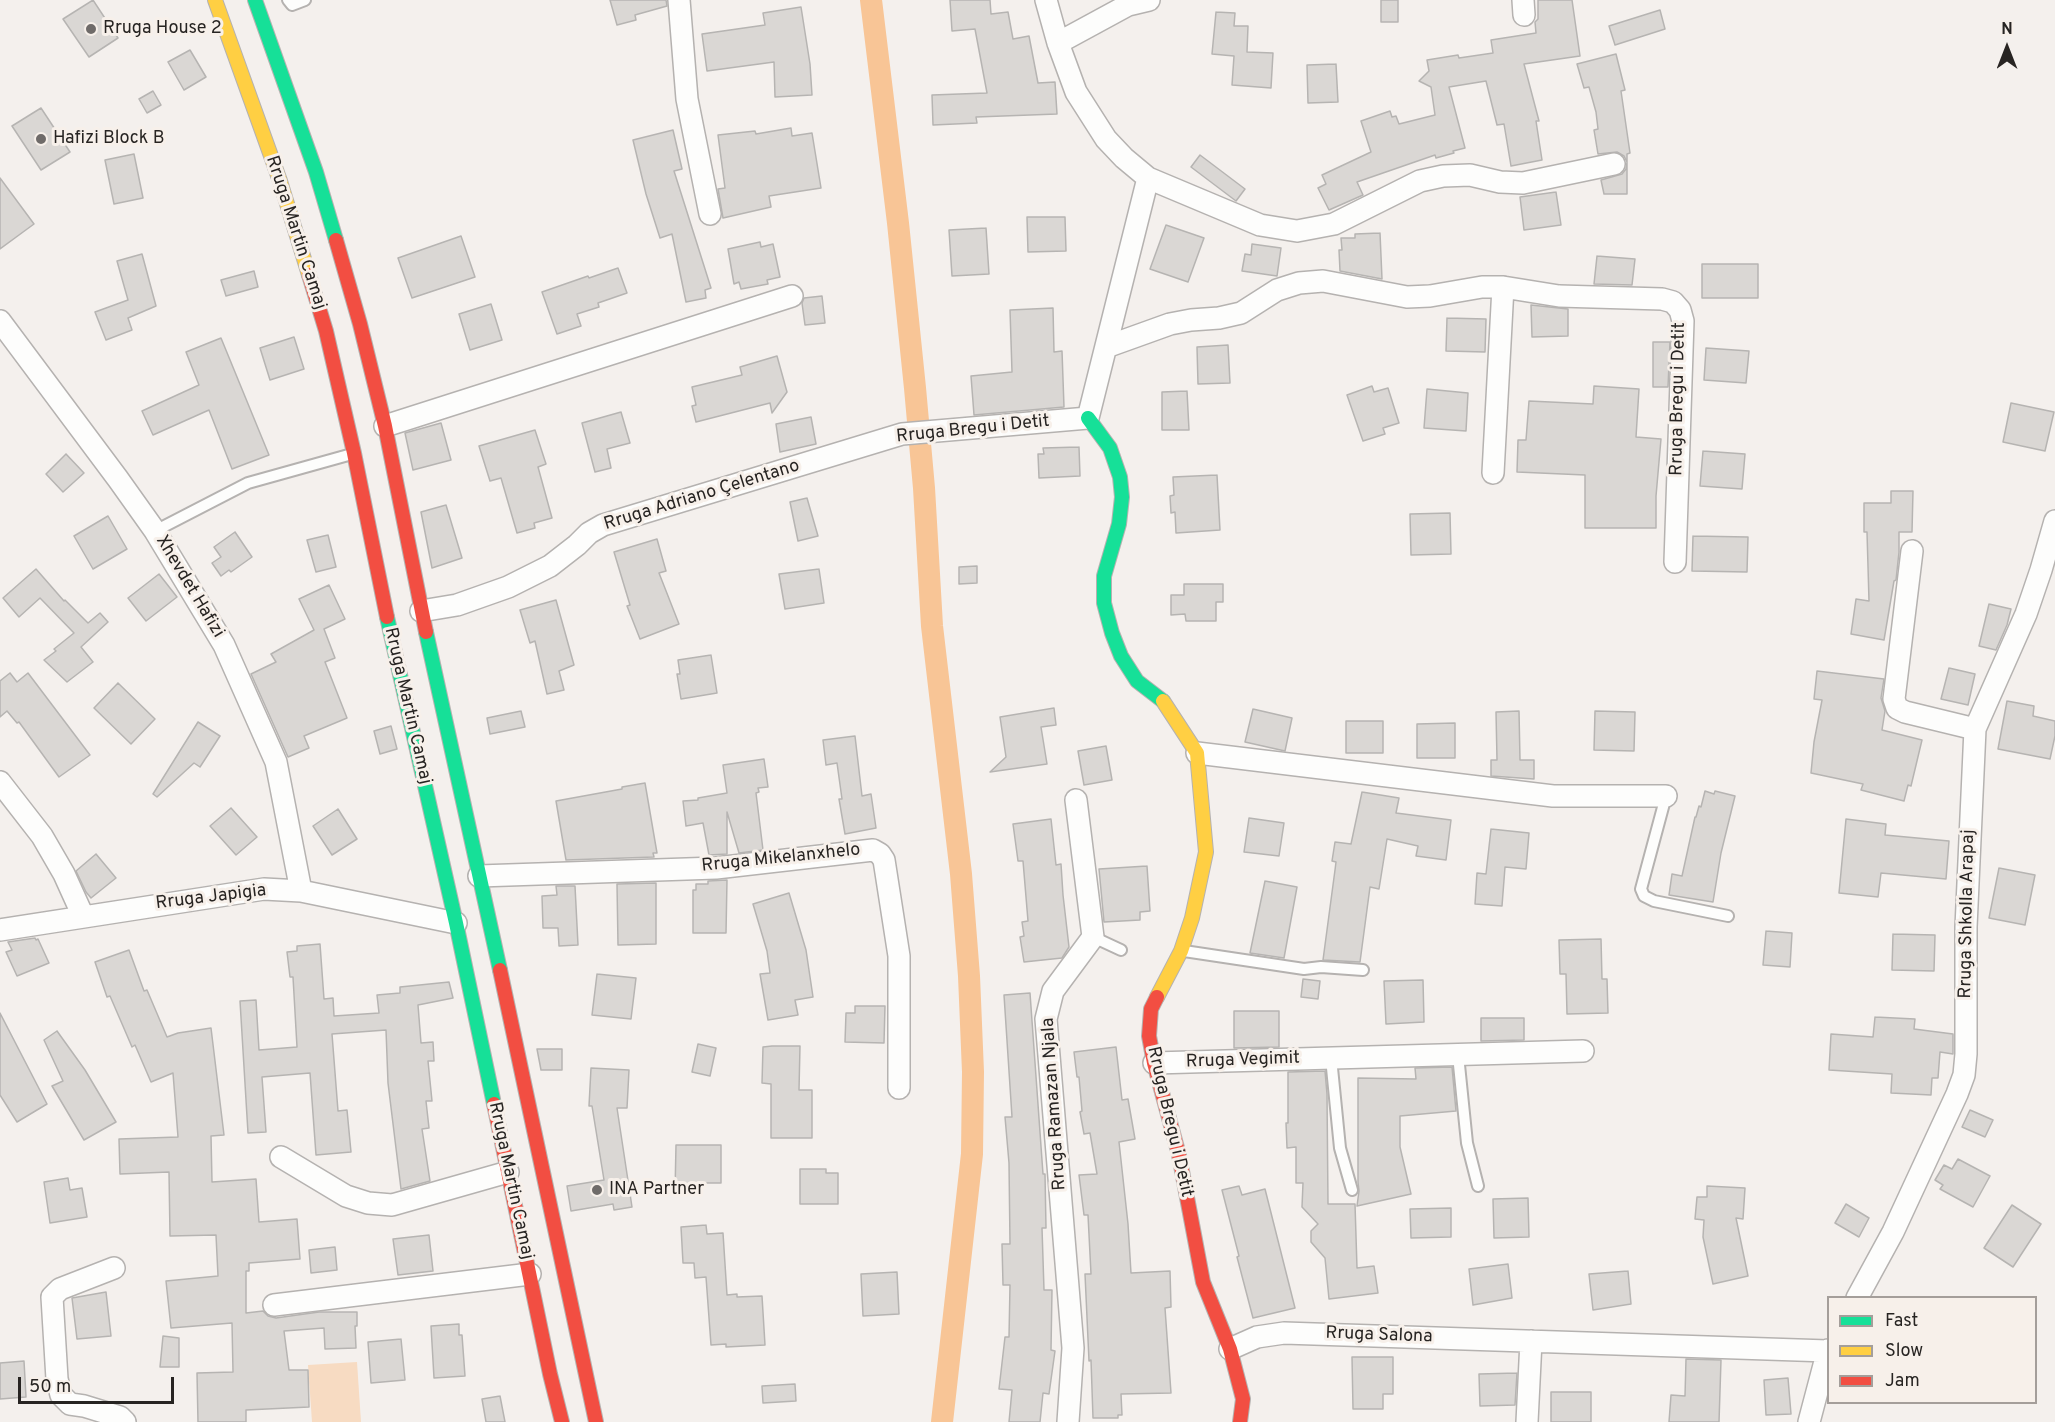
<!DOCTYPE html>
<html>
<head>
<meta charset="utf-8">
<style>
  body { margin:0 }
  #map { position:relative; width:2055px; height:1422px; overflow:hidden; background:#f4f0ed; font-family:Overpass,sans-serif }
  canvas { display:block }
  .legend { position:absolute; left:1827px; top:1296px; width:210px; height:108px; box-sizing:border-box; background:#f7f0ea; border:2px solid #a49e9a; margin:0; padding:8px 10px; list-style:none; font-size:18px; color:#272422 }
  .legend li { display:flex; align-items:center; gap:12px; height:30px }
  .legend b { width:30px; border:2px solid #a49e9a }
  .north { position:absolute; left:1977px; top:18px; width:60px; height:60px; -webkit-text-stroke:4px #f7f0ea; paint-order:stroke; rotate:0deg; font-size:16px; font-weight:700; line-height:24px; text-align:center; color:#272422 }
  .north::after { content:''; display:block; margin:auto; width:21px; height:27px; background:#272422; clip-path:polygon(50% 0,100% 100%,50% 72%,0 100%) }
  .scale { position:absolute; left:18px; top:1377px; width:156px; height:27px; box-sizing:border-box; border:3px solid #272422; border-top:0; padding-left:8px; font-size:18px; line-height:21px; white-space:nowrap; color:#272422; -webkit-text-stroke:4px #f7f0ea; paint-order:stroke }
</style>
</head>
<body>
<div id="map">
<canvas width="2055" height="1422"></canvas>
<ul class="legend">
<li><b style="height:8px;background:#16e098"></b>Fast</li>
<li><b style="height:8px;background:#ffcf43"></b>Slow</li>
<li><b style="height:8px;background:#f24e42"></b>Jam</li>
</ul>
<div class="north">N</div>
<div class="scale">50 m</div>
</div>
<script>
const g = document.querySelector('canvas').getContext('2d');
g.lineJoin = 'round';
function fill(path, color) { g.fillStyle = color; g.fill(path, 'evenodd'); }
const shape = rows => new Path2D(rows.map(r => 'M' + r).join(''));
function trace(path, color, width, dash) { g.strokeStyle = color; g.lineWidth = width; g.lineCap = dash ? 'butt' : 'round'; g.setLineDash(dash || []); g.stroke(path); }
function label(font, color, halo, rows, align = 'center') {
  g.font = font + ' Overpass,sans-serif'; g.lineWidth = 6; g.setLineDash([]); g.textBaseline = 'middle'; g.strokeStyle = halo; g.fillStyle = color; for (const [text, x, y, turn = 0] of rows) {
    g.save(); g.translate(x, y); g.rotate((+turn || 0) * Math.PI / 180); g.textAlign = isNaN(turn) ? turn : align; if (halo) g.strokeText(text, 0, 0); g.fillText(text, 0, 0); g.restore();
  }
}
fill(shape([
  [357,1362,361,1422,312,1422,308,1365]
]), '#f7dbc2');
trace(shape([
  [871,0,898,223,915,388,924,488,932,626,961,874,969,976,973,1072,972,1154,942,1422]
]), '#f8c596', 22);
const building = shape([
  [93,0,118,38,89,57,63,19,93,0],
  [610,0,666,0,667,6,635,15,636,20,617,25,610,0],
  [950,0,990,0,991,14,1008,12,1013,39,1029,36,1038,83,1055,82,1057,114,976,117,977,123,933,125,932,95,987,93,975,29,952,31,950,0],
  [1381,0,1398,0,1398,22,1381,22,1381,0],
  [1538,0,1572,0,1580,56,1524,64,1539,121,1536,121,1542,160,1511,166,1504,124,1497,125,1486,81,1449,87,1465,148,1453,151,1454,153,1436,158,1435,155,1357,182,1363,195,1329,210,1318,188,1326,184,1322,175,1371,152,1361,121,1390,111,1392,117,1396,116,1399,124,1435,115,1431,87,1419,81,1429,71,1427,60,1458,55,1459,58,1493,53,1491,40,1536,33,1535,22,1538,19,1538,0],
  [801,7,810,64,812,95,775,97,774,62,707,71,702,34,765,25,763,13,801,7],
  [1660,10,1665,29,1615,45,1609,26,1660,10],
  [1216,12,1235,13,1234,26,1248,26,1247,52,1273,53,1271,88,1232,85,1234,56,1212,54,1216,12],
  [190,50,206,77,184,90,168,62,190,50],
  [1616,54,1625,90,1621,91,1630,153,1627,154,1627,194,1604,194,1601,180,1622,174,1626,169,1627,162,1624,156,1617,152,1598,154,1594,130,1598,129,1596,112,1589,87,1584,88,1577,64,1616,54],
  [1336,64,1338,102,1308,103,1307,65,1336,64],
  [153,91,161,105,147,113,139,99,153,91],
  [41,108,70,152,41,170,12,126,41,108],
  [791,128,792,136,812,133,821,188,769,196,771,207,723,218,718,189,725,188,718,135,755,131,756,134,791,128],
  [673,130,682,169,674,171,711,288,705,290,706,298,686,302,672,234,660,238,646,194,633,140,673,130],
  [134,154,143,198,114,204,105,160,134,154],
  [1200,155,1245,189,1236,201,1191,167,1200,155],
  [0,178,34,224,0,249,0,178],
  [1556,192,1561,225,1524,230,1520,197,1556,192],
  [1027,217,1065,217,1066,251,1028,252,1027,217],
  [1166,225,1204,238,1188,282,1150,269,1166,225],
  [986,228,989,274,952,276,949,230,986,228],
  [1380,233,1382,279,1340,271,1339,250,1342,250,1341,238,1355,238,1355,234,1380,233],
  [461,236,475,277,412,298,398,258,461,236],
  [760,242,761,247,773,244,780,277,767,280,768,284,741,289,739,282,734,284,728,249,760,242],
  [1252,244,1281,248,1277,276,1242,271,1245,254,1251,255,1252,244],
  [142,254,156,306,128,318,132,330,106,340,95,312,128,300,117,261,142,254],
  [1597,256,1635,259,1632,285,1594,284,1597,256],
  [1702,264,1758,264,1758,298,1702,298,1702,264],
  [618,268,627,293,598,303,599,307,577,314,581,326,557,334,542,292,588,276,589,278,618,268],
  [254,271,258,287,226,296,221,280,254,271],
  [822,296,825,323,805,325,802,303,804,298,822,296],
  [491,304,502,340,470,350,459,314,491,304],
  [1531,305,1568,309,1568,336,1532,337,1531,305],
  [1053,308,1054,352,1062,351,1064,407,974,415,971,376,1012,372,1010,310,1053,308],
  [1447,318,1486,319,1485,352,1446,351,1447,318],
  [294,337,304,369,270,380,260,348,294,337],
  [221,338,269,455,232,469,209,410,153,435,142,411,199,385,186,352,221,338],
  [1653,342,1670,342,1668,387,1653,387,1653,342],
  [1228,345,1230,383,1198,384,1197,347,1228,345],
  [1706,348,1749,351,1746,383,1704,380,1706,348],
  [777,356,787,392,772,413,770,403,696,422,692,406,696,405,692,387,742,375,740,367,777,356],
  [1372,386,1374,392,1388,388,1399,423,1383,428,1385,434,1363,441,1347,395,1372,386],
  [1594,386,1639,389,1636,437,1661,439,1656,496,1656,528,1585,528,1585,475,1517,472,1518,440,1526,440,1529,401,1593,404,1594,386],
  [1427,389,1468,393,1466,431,1424,428,1427,389],
  [1187,391,1189,430,1162,430,1162,392,1187,391],
  [2011,403,2054,412,2045,451,2003,442,2011,403],
  [621,412,630,443,607,449,611,468,595,472,582,423,621,412],
  [811,417,816,444,780,452,776,424,811,417],
  [441,423,451,460,413,470,405,433,441,423],
  [535,430,546,464,538,467,552,518,534,523,535,528,517,533,501,478,490,481,479,446,535,430],
  [1079,447,1080,476,1039,478,1038,454,1044,454,1043,448,1079,447],
  [1703,451,1745,454,1742,489,1700,486,1703,451],
  [66,454,84,473,63,492,46,474,66,454],
  [1217,475,1220,530,1176,533,1175,512,1171,513,1170,496,1174,495,1173,477,1217,475],
  [1891,491,1913,491,1912,532,1899,532,1899,552,1896,580,1894,581,1884,640,1851,634,1856,599,1869,601,1867,532,1864,532,1864,503,1891,503,1891,491],
  [807,498,818,536,798,541,790,502,807,498],
  [446,505,462,558,432,568,421,512,446,505],
  [1450,513,1451,554,1411,555,1410,514,1450,513],
  [108,516,127,549,93,569,74,536,108,516],
  [235,532,252,557,231,572,229,570,221,576,212,563,221,557,214,547,235,532],
  [328,535,336,567,316,572,307,540,328,535],
  [1693,536,1748,537,1747,572,1692,571,1693,536],
  [657,539,666,571,659,573,679,624,640,639,627,606,630,605,614,552,657,539],
  [977,566,977,583,959,584,959,567,977,566],
  [36,569,64,601,65,600,88,623,100,613,108,622,81,647,93,662,67,682,44,660,56,651,54,649,74,633,40,598,19,617,3,598,36,569],
  [819,569,824,603,785,609,779,574,819,569],
  [159,574,177,597,146,621,128,598,159,574],
  [1184,584,1223,584,1223,602,1216,602,1216,621,1186,621,1185,614,1171,615,1171,595,1184,595,1184,584],
  [329,585,345,619,324,629,335,658,325,662,347,718,304,736,309,748,288,757,251,674,276,662,271,654,314,630,299,599,329,585],
  [556,600,574,665,559,671,564,690,547,694,535,641,530,643,520,610,556,600],
  [1989,604,2011,609,2007,625,1996,650,1979,646,1989,604],
  [711,655,717,693,681,699,677,674,680,674,678,660,711,655],
  [1949,668,1975,674,1968,705,1941,699,1949,668],
  [1817,671,1884,679,1881,698,1885,711,1882,730,1922,740,1911,786,1908,785,1904,801,1861,790,1863,784,1811,773,1814,742,1822,700,1814,699,1817,671],
  [10,673,17,682,28,673,90,755,59,777,19,722,17,723,7,711,0,717,0,681,10,673],
  [118,683,155,719,131,744,94,708,118,683],
  [2007,701,2034,706,2033,716,2055,721,2055,736,2050,759,1998,749,2007,701],
  [1054,708,1056,725,1041,727,1047,764,990,772,1006,757,1000,717,1054,708],
  [1253,709,1292,718,1285,751,1245,742,1253,709],
  [521,711,525,727,490,734,487,718,521,711],
  [1519,711,1520,760,1534,760,1534,779,1491,776,1491,760,1497,760,1496,712,1519,711],
  [1595,711,1635,712,1634,751,1594,750,1595,711],
  [1346,721,1383,721,1383,753,1346,753,1346,721],
  [198,722,220,736,200,767,194,763,157,797,153,794,198,722],
  [1455,723,1455,758,1417,758,1417,724,1455,723],
  [391,726,397,749,380,754,374,731,391,726],
  [855,736,862,796,871,794,876,828,845,834,839,799,842,799,837,763,826,765,823,740,855,736],
  [1106,746,1112,780,1084,785,1078,751,1106,746],
  [764,759,768,787,758,788,759,792,756,793,763,850,739,853,727,812,727,854,709,855,703,823,686,826,683,801,698,800,698,798,727,793,723,765,764,759],
  [645,783,657,853,653,853,654,857,566,860,556,801,622,789,622,787,645,783],
  [1705,791,1714,794,1715,791,1735,796,1721,853,1713,902,1669,895,1672,874,1682,876,1695,817,1696,817,1699,806,1701,807,1705,791],
  [1362,792,1399,798,1396,813,1451,820,1446,860,1416,856,1418,846,1387,839,1379,889,1370,887,1360,962,1323,960,1335,870,1336,862,1332,861,1335,842,1351,844,1362,792],
  [231,808,257,837,236,855,210,826,231,808],
  [338,809,357,839,332,855,313,826,338,809],
  [1249,818,1284,823,1279,856,1244,852,1249,818],
  [1051,819,1056,865,1061,864,1063,895,1069,947,1062,958,1024,962,1020,937,1024,936,1022,922,1028,921,1023,861,1018,861,1013,824,1051,819],
  [1846,819,1886,824,1885,835,1949,841,1946,879,1881,873,1878,897,1839,893,1846,819],
  [1491,829,1529,833,1526,869,1505,867,1502,906,1475,904,1477,873,1486,874,1491,829],
  [96,854,116,878,91,898,86,892,76,871,96,854],
  [1147,866,1150,911,1140,912,1140,920,1104,922,1099,869,1147,866],
  [1999,868,2035,875,2025,925,1989,918,1999,868],
  [727,880,726,933,693,933,693,890,696,890,696,884,708,884,708,881,727,880],
  [1265,881,1297,887,1284,958,1250,953,1265,881],
  [656,883,656,944,618,945,617,884,656,883],
  [556,886,575,886,578,945,559,946,558,928,543,928,542,896,557,895,556,886],
  [789,893,806,950,813,997,795,1000,798,1015,768,1020,760,974,770,973,767,951,753,904,789,893],
  [1766,931,1792,933,1790,967,1763,965,1766,931],
  [1893,934,1935,935,1934,971,1892,970,1893,934],
  [35,938,36,940,38,939,49,963,17,976,6,952,12,950,8,942,35,938],
  [1601,939,1602,979,1607,979,1608,1013,1567,1014,1566,974,1560,974,1559,940,1601,939],
  [320,944,324,999,333,998,334,1016,379,1013,377,995,400,993,400,987,449,982,453,998,418,1005,421,1043,433,1042,434,1061,428,1061,432,1101,426,1101,429,1128,422,1129,430,1181,401,1189,388,1083,386,1030,332,1034,338,1111,347,1110,351,1152,316,1155,310,1073,262,1077,266,1132,248,1133,240,1001,256,1000,259,1050,297,1047,293,977,290,977,287,952,297,951,297,946,320,944],
  [129,950,144,991,147,990,167,1037,178,1033,211,1028,224,1135,211,1136,212,1182,256,1179,259,1222,297,1219,300,1259,249,1263,249,1271,246,1271,246,1313,263,1311,268,1316,276,1318,319,1312,357,1312,357,1326,355,1326,356,1348,325,1349,324,1328,284,1331,289,1370,308,1370,309,1407,246,1410,246,1422,198,1422,197,1373,233,1372,232,1323,171,1328,166,1281,218,1276,216,1235,170,1236,169,1172,120,1174,119,1139,178,1137,173,1073,151,1082,135,1045,132,1047,110,996,107,997,95,962,129,950],
  [597,974,636,978,631,1019,592,1015,597,974],
  [1303,979,1320,981,1318,999,1301,997,1303,979],
  [1423,980,1424,1022,1386,1024,1384,981,1423,980],
  [1030,993,1043,1174,1045,1174,1046,1228,1042,1228,1044,1290,1052,1290,1051,1350,1055,1351,1049,1394,1043,1393,1040,1422,1009,1422,1012,1390,999,1389,1005,1337,1009,1337,1010,1285,1003,1285,1002,1244,1010,1244,1009,1163,1005,1117,1012,1117,1004,995,1030,993],
  [855,1006,885,1006,884,1043,845,1042,846,1013,855,1013,855,1006],
  [1234,1011,1279,1011,1279,1047,1234,1048,1234,1011],
  [0,1013,47,1104,17,1122,0,1095,0,1013],
  [1875,1017,1915,1019,1914,1029,1953,1034,1953,1054,1940,1052,1938,1078,1932,1078,1931,1095,1891,1093,1892,1074,1829,1070,1831,1034,1873,1037,1875,1017],
  [1481,1018,1524,1018,1524,1040,1481,1041,1481,1018],
  [57,1031,85,1070,116,1122,84,1140,52,1086,63,1081,44,1040,57,1031],
  [698,1044,716,1048,710,1076,692,1072,698,1044],
  [772,1046,800,1046,799,1090,812,1090,812,1138,771,1138,771,1084,762,1083,763,1047,772,1046],
  [1116,1047,1122,1100,1128,1099,1135,1139,1119,1142,1128,1224,1131,1273,1170,1271,1171,1307,1165,1308,1171,1393,1121,1394,1122,1415,1118,1415,1118,1418,1093,1418,1091,1360,1089,1361,1085,1274,1091,1274,1088,1215,1084,1215,1079,1175,1097,1174,1090,1133,1084,1134,1080,1112,1082,1111,1079,1077,1077,1077,1074,1052,1116,1047],
  [537,1049,562,1049,562,1070,541,1070,537,1049],
  [1452,1067,1456,1111,1400,1116,1400,1147,1411,1194,1357,1206,1359,1191,1358,1182,1358,1078,1416,1079,1415,1068,1452,1067],
  [591,1068,629,1070,627,1108,617,1108,632,1207,614,1210,613,1204,571,1211,567,1186,604,1180,592,1106,589,1106,591,1068],
  [1325,1071,1327,1094,1328,1204,1355,1204,1357,1268,1374,1266,1378,1293,1329,1299,1325,1258,1311,1242,1311,1231,1318,1224,1302,1207,1303,1183,1296,1183,1296,1147,1287,1148,1286,1123,1288,1123,1288,1072,1325,1071],
  [1970,1110,1993,1120,1985,1137,1962,1127,1970,1110],
  [676,1145,721,1145,721,1183,701,1183,701,1192,675,1192,676,1145],
  [1958,1159,1990,1176,1973,1207,1940,1189,1943,1185,1935,1180,1944,1165,1952,1169,1958,1159],
  [800,1169,826,1169,826,1173,838,1173,838,1204,800,1204,800,1169],
  [68,1178,70,1190,82,1188,87,1217,50,1223,44,1182,68,1178],
  [1239,1186,1242,1195,1265,1189,1295,1308,1253,1318,1237,1257,1239,1256,1222,1190,1239,1186],
  [1707,1186,1745,1188,1743,1219,1736,1218,1748,1276,1713,1284,1703,1237,1704,1220,1695,1219,1697,1197,1707,1197,1707,1186],
  [1528,1198,1529,1237,1494,1238,1493,1199,1528,1198],
  [1846,1204,1869,1218,1859,1237,1835,1223,1846,1204],
  [2012,1205,2041,1224,2013,1267,1984,1248,2012,1205],
  [1451,1208,1451,1237,1411,1238,1410,1209,1451,1208],
  [706,1225,707,1234,723,1233,727,1295,737,1294,737,1297,762,1296,765,1345,726,1347,726,1344,711,1345,706,1277,695,1278,694,1263,683,1263,681,1227,706,1225],
  [429,1235,433,1271,398,1275,393,1239,429,1235],
  [335,1247,337,1270,311,1273,309,1250,335,1247],
  [1508,1264,1512,1298,1473,1305,1469,1269,1508,1264],
  [1628,1271,1631,1304,1593,1310,1589,1274,1628,1271],
  [897,1272,899,1314,863,1316,861,1274,897,1272],
  [106,1292,111,1336,77,1339,72,1298,106,1292],
  [459,1324,459,1335,462,1335,465,1376,434,1378,431,1326,459,1324],
  [163,1336,179,1338,179,1367,160,1367,163,1336],
  [401,1339,405,1380,371,1383,368,1342,401,1339],
  [1352,1357,1393,1357,1393,1394,1383,1394,1383,1409,1353,1409,1352,1357],
  [1686,1359,1721,1360,1719,1422,1669,1422,1671,1395,1685,1396,1686,1359],
  [24,1361,26,1397,0,1399,0,1363,24,1361],
  [1517,1373,1515,1405,1480,1406,1479,1374,1517,1373],
  [1788,1378,1791,1414,1766,1415,1764,1380,1788,1378],
  [795,1384,796,1401,763,1403,762,1386,795,1384],
  [1551,1392,1591,1392,1591,1422,1551,1422,1551,1392],
  [500,1396,505,1422,486,1422,482,1399,500,1396]
]);
fill(building, '#dad7d4');
trace(building, '#b6b4b2', 1.5);
const lane = shape([
  [288,0,292,5,305,0],
  [155,531,248,483,352,454],
  [1666,796,1641,889,1644,896,1654,901,1728,916],
  [1093,937,1121,950],
  [1184,951,1304,969,1321,967,1363,970],
  [1458,1055,1467,1143,1478,1186],
  [1331,1058,1340,1148,1352,1190]
]);
const street = shape([
  [679,0,687,99,710,214],
  [1046,0,1058,43,1076,92,1106,139,1124,158,1148,178,1260,225,1297,231,1334,224,1420,181,1443,176,1470,175,1500,182,1523,183,1614,164],
  [1523,0,1524,15],
  [1058,43,1128,5,1149,0],
  [0,321,118,479,155,531,224,645,276,762,301,891],
  [1106,347,1170,324,1191,320,1219,318,1241,313,1277,290,1299,283,1323,281,1407,297,1430,296,1482,287,1503,287,1559,296,1662,299,1673,302,1680,310,1683,321,1675,562],
  [385,426,792,296],
  [1493,473,1503,287],
  [1912,551,1894,699,1897,708,1905,712,1975,729],
  [421,611,457,605,508,587,550,566,577,545,589,533,603,525,902,434,1088,418,1148,178],
  [1197,753,1553,796,1666,796],
  [0,782,42,836,64,874,83,916],
  [479,876,716,868,873,850,880,854,884,860,899,956,899,1088],
  [0,930,264,889,301,891,456,923],
  [1154,1063,1583,1051],
  [281,1157,346,1196,368,1203,392,1205,508,1172],
  [114,1268,60,1289,52,1297,57,1379,61,1395,70,1404,84,1406,120,1417,125,1422],
  [1857,1298,1893,1232,1957,1094,1964,1075,1966,1054,1966,927,1975,729,2026,614,2041,570,2055,521],
  [274,1305,530,1274],
  [1230,1349,1257,1337,1284,1333,1828,1351],
  [1068,1422,1073,1348,1046,1019,1053,991,1093,937,1076,800],
  [1527,1422,1531,1341],
  [1809,1422,1828,1350]
]);
const fast = shape([
  [255,0,316,172,336,240],
  [1088,418,1110,448,1120,477,1122,497,1119,524,1104,576,1104,603,1112,633,1121,656,1137,681,1163,701],
  [387,617,456,923,494,1104],
  [426,632,500,970]
]);
const slow = shape([
  [215,0,280,181,309,275],
  [1157,997,1181,951,1192,918,1206,852,1197,753,1163,701]
]);
const jam = shape([
  [336,240,360,324,385,426,426,632],
  [309,275,326,331,354,453,387,617],
  [500,970,596,1422],
  [1157,997,1151,1009,1149,1036,1154,1063,1179,1155,1203,1282,1230,1349,1243,1399,1240,1422],
  [494,1104,550,1374,562,1422]
]);
trace(lane, '#b5b2b0', 14);
trace(street, '#b5b2b0', 24);
trace(fast, '#b5b2b0', 16);
trace(slow, '#b5b2b0', 16);
trace(jam, '#b5b2b0', 16);
trace(lane, '#fdfdfc', 10);
trace(street, '#fdfdfc', 21);
trace(fast, '#16e098', 14);
trace(slow, '#ffcf43', 14);
trace(jam, '#f24e42', 14);
for (const [x, y, r, color] of [
  [91,29,6,"#6f6b69"],
  [41,139,6,"#6f6b69"],
  [597,1190,6,"#6f6b69"]
]) { const dot = new Path2D(); dot.arc(x, y, r, 0, 2 * Math.PI); g.fillStyle = color; g.fill(dot); trace(dot, '#f7f0ea', 2); }
label('18px', '#272422', '#f7f0ea', [
  ["Rruga House 2",103,29],
  ["Hafizi Block B",53,139],
  ["INA Partner",609,1190]
], 'left');
label('18px', '#272422', '#f7f0ea', [
  ["Rruga Martin Camaj",295,233,72],
  ["Rruga Bregu i Detit",1679,399,-89],
  ["Rruga Bregu i Detit",973,430,-6],
  ["Rruga Adriano Çelentano",702,496,-17],
  ["Xhevdet Hafizi",189,587,59],
  ["Rruga Martin Camaj",407,706,77],
  ["Rruga Mikelanxhelo",781,859,-6],
  ["Rruga Japigia",211,898,-7],
  ["Rruga Shkolla Arapaj",1968,914,-89],
  ["Rruga Vegimit",1243,1061,-2],
  ["Rruga Ramazan Njala",1055,1104,-94],
  ["Rruga Bregu i Detit",1169,1122,77],
  ["Rruga Martin Camaj",510,1181,78],
  ["Rruga Salona",1379,1336,2]
]);
</script>
</body>
</html>
